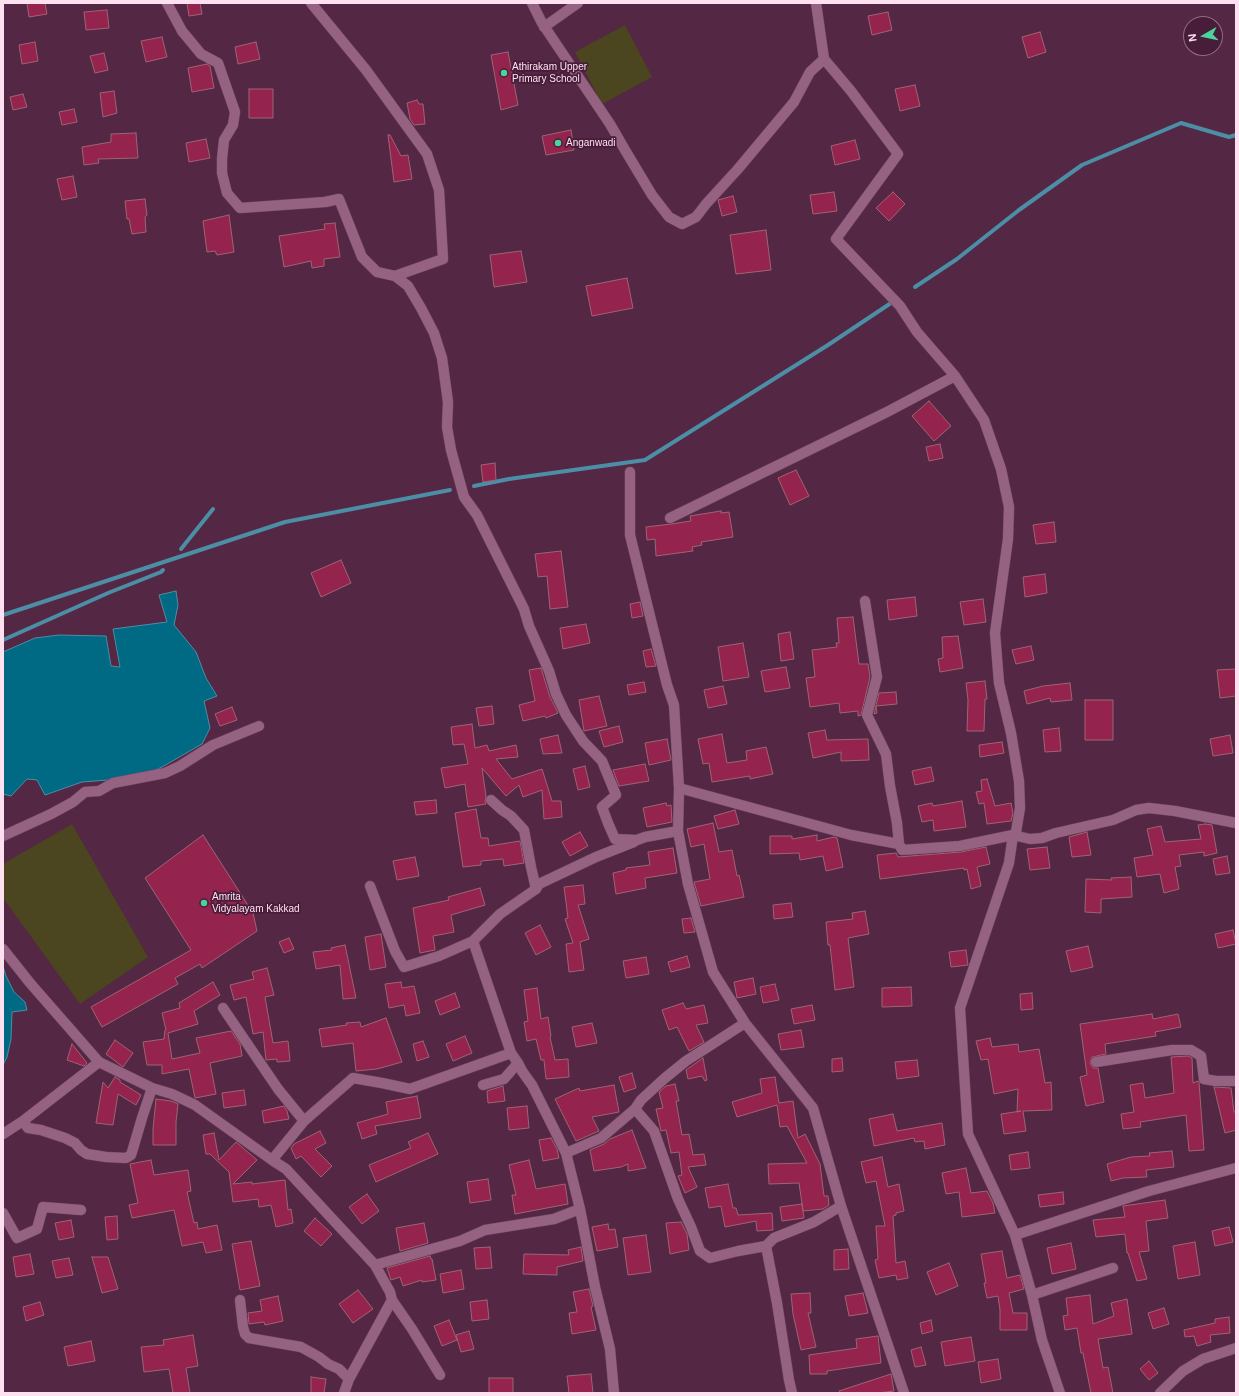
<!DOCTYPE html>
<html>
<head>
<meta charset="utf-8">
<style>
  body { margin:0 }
  #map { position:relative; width:1239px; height:1396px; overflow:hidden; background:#542744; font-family:Helvetica,sans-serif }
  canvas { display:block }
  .frame { position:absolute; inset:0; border:4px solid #fee1f1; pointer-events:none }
  .north { position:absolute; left:1183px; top:16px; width:40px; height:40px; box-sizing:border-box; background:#481d39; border:1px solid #916b83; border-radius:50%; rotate:261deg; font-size:11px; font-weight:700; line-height:16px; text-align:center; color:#fee1f1 }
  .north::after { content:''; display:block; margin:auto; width:14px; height:18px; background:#4ad49c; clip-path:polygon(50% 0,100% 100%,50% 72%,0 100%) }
</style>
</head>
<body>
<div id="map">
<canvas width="1239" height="1396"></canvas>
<div class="frame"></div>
<div class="north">N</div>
</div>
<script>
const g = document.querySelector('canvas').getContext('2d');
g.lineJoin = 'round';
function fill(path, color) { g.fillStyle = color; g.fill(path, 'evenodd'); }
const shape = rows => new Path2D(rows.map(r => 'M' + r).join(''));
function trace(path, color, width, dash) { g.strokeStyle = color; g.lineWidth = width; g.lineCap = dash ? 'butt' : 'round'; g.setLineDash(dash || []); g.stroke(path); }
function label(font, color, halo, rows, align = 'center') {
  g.font = font + ' Helvetica,sans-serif'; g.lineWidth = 3.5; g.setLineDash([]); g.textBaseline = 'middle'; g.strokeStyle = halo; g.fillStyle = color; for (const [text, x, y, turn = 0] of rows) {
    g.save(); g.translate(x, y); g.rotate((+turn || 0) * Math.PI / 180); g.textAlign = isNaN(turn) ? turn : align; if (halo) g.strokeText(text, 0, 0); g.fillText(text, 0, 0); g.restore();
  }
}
fill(shape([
  [625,25,652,77,602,104,575,52],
  [72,824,148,957,80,1004,3,898,3,864]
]), '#4b461f');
const water = shape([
  [176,591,178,605,174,625,196,652,206,678,217,696,204,701,210,728,202,744,162,767,134,780,122,779,82,782,45,795,37,780,27,779,11,796,3,794,3,652,35,638,59,635,106,636,111,666,120,667,113,629,167,622,159,595,176,591],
  [3,966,6,976,14,992,25,1002,27,1010,12,1012,11,1039,7,1057,3,1065,3,966]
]);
fill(water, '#006a84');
trace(water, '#4c8ea5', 1);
trace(shape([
  [915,287,957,259,1019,210,1082,165,1181,123,1229,137,1236,135],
  [474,486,509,479,645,460,828,345,894,301],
  [181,549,213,509],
  [3,615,285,522,450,490],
  [3,640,108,593,161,572,163,570]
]), '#4c8ea5', 4);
const building = shape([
  [27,3,45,3,47,14,29,17,27,3],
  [187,3,200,3,202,14,189,16,187,3],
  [107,10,109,28,86,30,84,12,107,10],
  [888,12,892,30,872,35,868,16,888,12],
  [1040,32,1046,52,1028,58,1022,37,1040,32],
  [162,37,167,57,146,62,141,41,162,37],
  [35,42,38,61,22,64,19,45,35,42],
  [256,42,260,59,238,64,235,47,256,42],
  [508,52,518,105,501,110,491,55,508,52],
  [104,53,108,70,95,73,90,56,104,53],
  [207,64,210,66,214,88,192,92,188,68,207,64],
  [915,85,920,106,900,111,895,89,915,85],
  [249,89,273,89,273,118,249,118,249,89],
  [114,91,117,113,103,117,100,93,114,91],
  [23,94,27,107,13,110,10,97,23,94],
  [417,100,419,104,423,104,425,124,414,125,410,119,407,103,417,100],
  [74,109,77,122,62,125,59,112,74,109],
  [571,130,574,150,546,155,542,136,571,130],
  [136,133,138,158,98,159,99,163,84,165,82,147,111,142,111,134,136,133],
  [388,135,390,135,401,156,408,155,412,179,394,182,388,135],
  [206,139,210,158,189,162,186,143,206,139],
  [855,140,860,159,835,165,831,146,855,140],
  [73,176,77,197,62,200,57,179,73,176],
  [834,192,837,211,813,214,810,195,834,192],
  [893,192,905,204,889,221,876,208,893,192],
  [733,196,737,212,722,216,718,200,733,196],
  [145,199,147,215,145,217,146,232,132,234,129,219,127,219,125,201,145,199],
  [229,215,234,252,217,255,215,251,207,252,203,221,229,215],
  [335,223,340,257,324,259,324,266,312,268,311,261,284,267,279,236,325,229,324,224,335,223],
  [766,230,771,270,736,274,730,235,766,230],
  [521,251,527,282,494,287,490,255,521,251],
  [627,278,633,308,592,316,586,286,627,278],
  [929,401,951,426,934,441,912,416,929,401],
  [940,444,943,458,929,461,926,447,940,444],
  [495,463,496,480,483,482,481,465,495,463],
  [796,470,809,496,790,505,778,478,796,470],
  [721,511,721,513,729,512,733,537,701,542,702,545,692,547,693,551,656,556,655,539,647,540,646,527,671,524,691,521,690,516,721,511],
  [1054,522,1056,542,1036,544,1033,525,1054,522],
  [561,551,568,607,550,609,547,576,538,577,535,554,561,551],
  [341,560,351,583,321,597,311,573,341,560],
  [1045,574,1047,593,1025,597,1023,577,1045,574],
  [915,597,917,616,889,620,887,600,915,597],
  [983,599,986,622,964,625,960,602,983,599],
  [640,602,643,616,632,618,630,604,640,602],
  [853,617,859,664,868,664,870,677,861,715,858,716,858,711,840,713,839,703,810,707,806,678,815,677,812,650,837,647,836,643,839,643,837,618,853,617],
  [586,624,590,643,563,649,560,628,586,624],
  [790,632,794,659,781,661,778,634,790,632],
  [958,636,963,668,940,672,938,659,943,658,942,637,958,636],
  [743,643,749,677,723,681,718,647,743,643],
  [1031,646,1034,660,1016,664,1012,650,1031,646],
  [651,649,656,666,646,667,643,651,651,649],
  [786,667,790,688,765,692,761,671,786,667],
  [541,668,550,697,558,713,546,718,545,716,523,721,519,705,535,701,529,670,541,668],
  [1236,669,1236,696,1220,698,1217,670,1236,669],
  [985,681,987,699,985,699,984,731,967,731,968,700,966,683,985,681],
  [644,682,646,692,629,695,627,685,644,682],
  [1070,683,1072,700,1051,702,1050,698,1027,704,1024,691,1043,686,1070,683],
  [723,686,727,704,708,708,704,690,723,686],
  [896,692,897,704,876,706,877,713,874,714,879,693,896,692],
  [599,696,607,726,584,731,579,700,599,696],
  [1085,700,1113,700,1113,740,1085,740,1085,700],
  [492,706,494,724,479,726,476,708,492,706],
  [232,707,237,720,220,726,215,714,232,707],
  [472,724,475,748,487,745,489,751,516,745,518,757,496,759,512,779,542,769,552,801,561,801,562,817,544,819,542,790,523,797,519,785,506,796,482,768,486,796,485,802,486,804,468,807,465,784,445,788,441,768,468,764,464,744,453,745,451,727,472,724],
  [619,726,623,742,604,747,599,731,619,726],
  [1059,728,1061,751,1045,752,1043,730,1059,728],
  [825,730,827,740,868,739,869,760,841,761,841,752,813,758,808,733,825,730],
  [722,734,727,763,747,760,746,751,766,747,773,774,750,779,750,776,712,782,709,763,703,764,698,739,722,734],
  [558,735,562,753,543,754,540,739,558,735],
  [1230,735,1233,753,1213,756,1210,739,1230,735],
  [667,739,671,760,649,765,645,743,667,739],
  [1002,742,1004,753,980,757,979,745,1002,742],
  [645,764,649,781,619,786,613,770,645,764],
  [585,766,590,787,578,790,573,769,585,766],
  [931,767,934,781,915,785,912,771,931,767],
  [987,779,995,806,1011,803,1013,813,1011,821,987,824,984,803,979,804,976,792,982,791,981,780,987,779],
  [436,800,437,813,416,815,414,802,436,800],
  [962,801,966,827,934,831,933,820,922,822,918,806,932,803,933,806,962,801],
  [666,803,667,806,671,805,672,822,647,827,643,808,666,803],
  [476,809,481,838,488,838,489,846,520,841,524,863,504,866,503,859,481,861,481,865,463,867,455,813,476,809],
  [735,810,739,824,718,829,714,816,735,810],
  [713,823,719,852,732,850,737,876,739,875,744,897,701,906,694,882,710,879,704,844,691,847,687,829,713,823],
  [1205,824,1212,825,1217,853,1204,856,1204,852,1179,855,1181,866,1175,867,1179,889,1164,893,1160,874,1137,877,1134,858,1153,855,1147,829,1161,826,1165,842,1201,839,1198,825,1205,824],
  [580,832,588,846,570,856,562,842,580,832],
  [1087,832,1091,855,1072,857,1069,837,1087,832],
  [203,835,253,913,257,931,202,968,200,964,175,978,178,984,102,1027,91,1007,191,950,145,878,203,835],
  [817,835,817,841,834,837,837,838,843,867,826,871,823,856,800,860,799,853,770,854,770,836,792,836,792,839,817,835],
  [986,847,990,864,977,867,981,886,971,889,967,869,964,870,964,868,880,879,877,855,896,853,898,857,961,852,986,847],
  [1047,847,1050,868,1030,870,1027,849,1047,847],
  [673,848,677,873,645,878,646,888,616,894,613,873,626,870,626,868,650,865,648,852,673,848],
  [1227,856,1230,873,1216,875,1213,859,1227,856],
  [415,857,419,876,397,880,393,861,415,857],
  [1131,877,1132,897,1101,899,1101,913,1085,912,1086,879,1112,880,1111,878,1131,877],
  [583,885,585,904,578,905,589,939,580,942,584,970,569,972,566,944,573,943,565,919,568,918,564,887,583,885],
  [480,888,485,905,451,915,454,932,433,936,435,950,420,953,413,908,449,900,448,897,480,888],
  [791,903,793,917,774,919,773,905,791,903],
  [865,911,869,934,848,938,854,987,835,990,830,945,828,945,826,922,853,919,852,913,865,911],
  [691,918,695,932,684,933,682,919,691,918],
  [540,925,551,947,536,955,525,933,540,925],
  [1233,930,1236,944,1218,948,1215,934,1233,930],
  [381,934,386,967,370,970,365,937,381,934],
  [289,938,294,949,284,953,279,942,289,938],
  [345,945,356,998,343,999,340,965,316,969,313,952,332,950,331,948,345,945],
  [1088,946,1093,967,1071,972,1066,951,1088,946],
  [966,950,968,965,951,967,949,952,966,950],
  [687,956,690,967,671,972,668,962,687,956],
  [646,957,649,974,626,978,623,961,646,957],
  [267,968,274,995,265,997,273,1043,288,1041,290,1061,277,1062,277,1059,266,1060,263,1032,253,1034,246,997,234,1000,230,985,254,979,252,972,267,968],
  [753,978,756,994,737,998,734,982,753,978],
  [213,982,220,995,194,1011,198,1024,168,1033,172,1059,200,1053,196,1038,231,1031,240,1044,242,1056,210,1063,216,1094,195,1098,189,1069,162,1074,162,1065,147,1065,143,1042,164,1039,165,1030,166,1030,162,1013,180,1008,179,1003,213,982],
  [401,982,402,988,414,986,420,1013,406,1016,404,1005,389,1008,385,984,401,982],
  [775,984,779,1000,763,1003,760,987,775,984],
  [911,987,912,1006,882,1007,882,988,911,987],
  [537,988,541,1019,548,1017,551,1036,550,1037,555,1060,568,1059,569,1077,546,1079,544,1060,541,1060,536,1039,527,1041,524,1022,528,1021,524,990,537,988],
  [455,993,460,1007,440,1015,435,1001,455,993],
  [1032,993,1033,1009,1021,1010,1020,994,1032,993],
  [683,1003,686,1009,704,1005,708,1023,696,1025,704,1042,689,1051,677,1027,669,1030,662,1010,683,1003],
  [812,1005,815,1020,794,1024,791,1009,812,1005],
  [1152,1014,1153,1019,1178,1014,1181,1027,1155,1032,1156,1036,1105,1044,1106,1054,1092,1057,1090,1063,1093,1068,1098,1068,1104,1102,1086,1106,1080,1077,1087,1075,1080,1024,1152,1014],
  [386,1018,402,1062,377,1069,356,1071,353,1043,322,1047,319,1029,347,1025,346,1023,360,1022,361,1027,386,1018],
  [592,1023,597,1043,576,1047,572,1027,592,1023],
  [801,1030,804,1047,781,1050,778,1034,801,1030],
  [465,1036,472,1053,453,1061,446,1044,465,1036],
  [990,1038,992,1047,1018,1044,1019,1052,1039,1049,1045,1083,1051,1082,1052,1110,1023,1111,1026,1131,1004,1134,1001,1114,1021,1111,1017,1112,1018,1089,994,1094,988,1059,981,1060,976,1041,990,1038],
  [115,1040,133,1053,123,1067,106,1054,115,1040],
  [423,1041,429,1057,417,1061,413,1044,423,1041],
  [72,1044,87,1063,84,1066,67,1060,72,1044],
  [1189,1056,1192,1058,1193,1083,1198,1081,1199,1082,1204,1150,1189,1151,1186,1115,1140,1122,1141,1127,1123,1129,1121,1114,1134,1112,1130,1085,1143,1083,1145,1098,1174,1093,1171,1057,1189,1056],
  [703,1058,707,1080,705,1081,702,1076,688,1079,686,1070,703,1058],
  [842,1058,843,1071,832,1072,832,1059,842,1058],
  [917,1060,919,1076,897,1079,895,1062,917,1060],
  [632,1073,636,1088,624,1092,619,1077,632,1073],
  [115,1077,120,1080,120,1082,141,1095,136,1105,118,1094,113,1125,96,1123,103,1082,108,1088,115,1077],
  [775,1077,779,1103,793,1101,798,1138,805,1134,820,1164,824,1196,828,1196,829,1205,823,1209,803,1211,799,1183,769,1184,768,1164,807,1163,787,1126,780,1127,777,1105,737,1117,732,1102,762,1093,760,1079,775,1077],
  [675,1084,679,1101,676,1101,682,1135,689,1134,693,1155,704,1154,706,1165,688,1167,697,1187,685,1193,678,1176,682,1175,679,1152,671,1153,666,1130,661,1131,656,1109,663,1108,659,1092,666,1086,675,1084],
  [614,1085,619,1112,592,1117,599,1131,576,1141,555,1099,579,1088,580,1091,614,1085],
  [503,1086,505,1101,488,1103,487,1091,503,1086],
  [1214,1087,1231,1088,1234,1112,1236,1112,1236,1130,1225,1133,1214,1087],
  [244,1090,246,1105,224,1108,222,1093,244,1090],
  [417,1096,421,1118,375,1126,377,1134,362,1139,357,1123,388,1114,386,1102,417,1096],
  [156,1099,171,1101,178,1104,176,1122,176,1145,153,1145,153,1129,156,1099],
  [284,1106,287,1111,289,1119,264,1123,262,1111,284,1106],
  [527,1106,529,1128,509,1130,507,1108,527,1106],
  [893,1114,897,1131,942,1123,945,1145,925,1149,924,1141,915,1142,914,1138,874,1146,869,1119,893,1114],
  [632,1130,646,1168,628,1171,628,1164,621,1167,594,1171,590,1150,604,1144,610,1139,632,1130],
  [320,1131,326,1143,315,1149,332,1166,321,1177,301,1156,296,1159,291,1148,294,1144,320,1131],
  [214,1133,219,1160,236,1142,257,1160,233,1184,252,1182,252,1184,285,1180,288,1210,291,1209,293,1223,276,1227,271,1205,259,1207,258,1199,233,1202,229,1172,210,1154,206,1154,203,1135,214,1133],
  [428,1133,438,1154,376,1182,369,1165,411,1148,408,1142,428,1133],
  [551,1138,557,1149,559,1158,543,1161,539,1140,551,1138],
  [1172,1151,1174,1167,1146,1170,1147,1177,1123,1178,1111,1181,1107,1164,1131,1157,1150,1156,1149,1153,1172,1151],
  [1028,1152,1030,1168,1011,1170,1009,1155,1028,1152],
  [882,1157,888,1187,899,1184,904,1211,896,1213,896,1215,893,1216,896,1263,905,1261,908,1278,897,1280,896,1275,879,1278,875,1260,878,1259,876,1226,885,1226,876,1181,866,1183,861,1162,882,1157],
  [151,1160,154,1175,188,1170,191,1191,187,1192,194,1223,197,1222,198,1229,217,1225,222,1250,206,1253,203,1242,182,1246,174,1210,132,1218,129,1205,138,1203,130,1164,151,1160],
  [529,1160,536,1189,565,1184,568,1204,515,1214,512,1195,516,1195,509,1165,529,1160],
  [966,1168,971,1193,987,1191,993,1203,995,1213,962,1217,959,1192,946,1194,942,1173,966,1168],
  [488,1179,491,1200,470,1203,467,1182,488,1179],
  [728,1184,733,1208,736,1208,738,1215,772,1213,773,1230,757,1231,756,1221,725,1227,721,1206,709,1208,705,1188,728,1184],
  [1063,1192,1064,1204,1040,1207,1038,1195,1063,1192],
  [367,1194,379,1211,362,1224,349,1207,367,1194],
  [1165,1200,1168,1218,1146,1221,1149,1251,1139,1252,1147,1279,1137,1281,1128,1253,1127,1253,1125,1234,1096,1237,1093,1220,1125,1217,1123,1206,1165,1200],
  [802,1204,804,1218,782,1221,780,1207,802,1204],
  [117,1216,118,1239,107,1240,105,1217,117,1216],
  [315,1218,332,1234,321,1246,304,1231,315,1218],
  [71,1220,74,1237,59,1240,55,1223,71,1220],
  [681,1222,687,1234,689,1250,670,1254,666,1223,681,1222],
  [424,1223,428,1243,400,1251,396,1228,424,1223],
  [608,1224,609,1230,615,1229,618,1247,597,1251,592,1227,608,1224],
  [1229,1227,1233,1242,1215,1246,1212,1231,1229,1227],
  [646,1235,651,1272,628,1275,623,1238,646,1235],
  [251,1241,260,1286,240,1290,232,1244,251,1241],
  [1195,1242,1200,1275,1178,1279,1173,1246,1195,1242],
  [1071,1243,1076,1269,1052,1274,1047,1248,1071,1243],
  [490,1247,492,1268,476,1269,474,1248,490,1247],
  [581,1247,583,1261,557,1267,557,1275,523,1274,524,1254,569,1255,568,1250,581,1247],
  [848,1249,849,1269,834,1270,834,1250,848,1249],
  [1002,1251,1007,1278,1020,1275,1024,1289,1009,1293,1013,1313,1027,1313,1027,1330,1000,1330,1000,1310,998,1296,987,1298,984,1283,986,1283,981,1254,1002,1251],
  [30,1254,34,1274,16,1277,13,1257,30,1254],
  [430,1256,431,1259,432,1259,436,1280,422,1282,422,1280,403,1286,400,1277,391,1280,387,1268,430,1256],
  [92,1257,108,1257,118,1289,102,1293,92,1257],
  [69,1258,73,1275,56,1278,52,1261,69,1258],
  [949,1263,958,1286,936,1295,927,1272,949,1263],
  [461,1270,464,1289,443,1293,440,1274,461,1270],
  [589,1289,593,1306,591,1307,596,1330,572,1334,569,1313,577,1312,573,1292,589,1289],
  [358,1290,373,1309,353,1323,339,1304,358,1290],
  [810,1293,811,1313,808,1313,816,1347,801,1350,793,1314,791,1294,810,1293],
  [863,1293,868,1313,849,1316,845,1296,863,1293],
  [1090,1295,1093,1324,1114,1316,1111,1303,1127,1299,1132,1334,1098,1339,1103,1368,1108,1367,1113,1393,1091,1393,1083,1353,1081,1353,1077,1328,1065,1330,1063,1316,1068,1315,1066,1298,1090,1295],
  [278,1296,283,1321,265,1325,264,1322,249,1324,248,1313,262,1311,260,1300,278,1296],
  [487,1300,489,1319,472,1321,470,1302,487,1300],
  [40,1302,44,1315,26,1321,23,1307,40,1302],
  [1164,1308,1169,1324,1153,1329,1148,1313,1164,1308],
  [1229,1317,1230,1333,1210,1335,1211,1342,1197,1346,1194,1336,1185,1337,1184,1330,1215,1323,1215,1319,1229,1317],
  [449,1320,457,1340,442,1346,434,1326,449,1320],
  [931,1320,933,1331,922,1334,920,1323,931,1320],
  [469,1331,474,1349,461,1352,456,1335,469,1331],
  [193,1335,198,1366,186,1368,190,1393,173,1393,169,1369,144,1372,141,1347,164,1345,163,1340,193,1335],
  [878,1336,881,1363,827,1371,827,1374,810,1374,809,1355,857,1348,856,1339,878,1336],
  [971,1337,975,1361,945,1366,941,1342,971,1337],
  [91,1341,95,1361,68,1366,64,1347,91,1341],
  [921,1347,926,1365,915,1367,911,1350,921,1347],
  [998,1359,1001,1379,981,1383,978,1362,998,1359],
  [1149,1361,1158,1373,1149,1380,1140,1369,1149,1361],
  [591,1374,593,1393,569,1393,567,1376,591,1374],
  [891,1374,894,1391,878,1393,840,1393,839,1391,891,1374],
  [311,1377,326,1379,324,1393,311,1393,311,1377],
  [489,1378,513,1378,513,1393,489,1393,489,1378]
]);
fill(building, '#94234e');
trace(building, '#9e6473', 1);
const minor = shape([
  [167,3,182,31,201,54,218,63,235,112,233,125,224,140,222,159,222,173,227,193,240,208,325,202,339,199,362,257,377,272,395,276,408,286,421,308,434,333,442,358,448,402,447,427,451,450,464,497,477,515,524,609,529,626,549,671,556,694,566,715,583,741,602,761,616,795,602,807,608,823,615,839,637,840,645,837,678,831,688,884,713,972,745,1023,813,1108,841,1206,904,1393],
  [311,3,366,70,427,154,439,190,443,259,395,276],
  [532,3,542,23,610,124,625,150,652,195,669,217,682,224,696,217,706,204,738,169,794,102,810,72,824,59],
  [816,3,824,59],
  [544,27,578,3],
  [824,59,851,91,898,154,836,239,900,306,917,332,955,376,984,420,1001,469,1009,507,1008,539,995,633,999,683,1011,733,1019,781,1020,808,1016,832,1013,835,1009,863,960,1008,968,1134,1015,1235,1032,1295,1042,1340,1060,1393],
  [630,472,630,535,667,685,674,705,679,788,678,831],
  [670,518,887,412,955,376],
  [865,601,877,677,867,715,886,754,890,786,897,823,899,844],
  [679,788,851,835,899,844,902,850,960,846,1013,835,1030,839,1042,838,1056,833,1113,820,1136,810,1149,808,1175,811,1236,823],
  [491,800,502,810,511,816,524,830,531,867,536,889],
  [3,836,51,814,73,802,85,792,99,791,113,783,165,773,180,766,213,745,259,726],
  [370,886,395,951,404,967,439,956,473,941,511,1053,518,1063],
  [473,941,500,914,536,889,539,884,596,857,634,842],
  [3,949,30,983,99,1062,152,1088,172,1094,195,1105,272,1160,286,1169,375,1265,390,1292,392,1300,349,1379,344,1393],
  [223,1008,278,1089,304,1121],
  [1096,1062,1172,1050,1191,1050,1201,1056,1204,1079,1216,1081,1236,1081],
  [483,1085,504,1079,518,1063,522,1071,532,1085,566,1153,601,1138,635,1109,641,1100,665,1078,686,1061,745,1023],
  [635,1109,654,1131,678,1199,691,1227,700,1251,710,1258,738,1251,766,1246,774,1238,814,1222,841,1206],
  [23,1121,28,1128,41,1130,65,1138,75,1143,81,1150,87,1154,106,1157,126,1158,131,1155,132,1152,142,1118,152,1088],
  [3,1134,23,1121,99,1062],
  [272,1160,304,1121,353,1078,382,1083,410,1089,511,1053],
  [580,1209,595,1287,610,1349,614,1393],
  [3,1213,17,1238,37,1229,43,1207,81,1210],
  [1015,1235,1149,1191,1236,1168],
  [766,1246,777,1303,789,1380,792,1393],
  [375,1265,460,1241,485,1230,554,1219,580,1209,566,1153],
  [1032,1295,1113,1268],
  [240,1300,243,1327,245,1334,249,1338,301,1347,319,1357,328,1364,339,1369,349,1379],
  [392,1300,412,1329,440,1375],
  [1160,1393,1183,1371,1203,1359,1236,1348]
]);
trace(minor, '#6f4862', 11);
trace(minor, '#956381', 10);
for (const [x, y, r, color] of [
  [504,73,4,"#4ad49c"],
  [558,143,4,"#4ad49c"],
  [204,903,4,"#4ad49c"]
]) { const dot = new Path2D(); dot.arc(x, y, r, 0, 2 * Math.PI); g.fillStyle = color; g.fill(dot); trace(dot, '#481d39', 1.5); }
label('10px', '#fee1f1', '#481d39', [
  ["Athirakam Upper",512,67],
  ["Primary School",512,79],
  ["Anganwadi",566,143],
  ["Amrita",212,897],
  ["Vidyalayam Kakkad",212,909]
], 'left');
</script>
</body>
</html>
